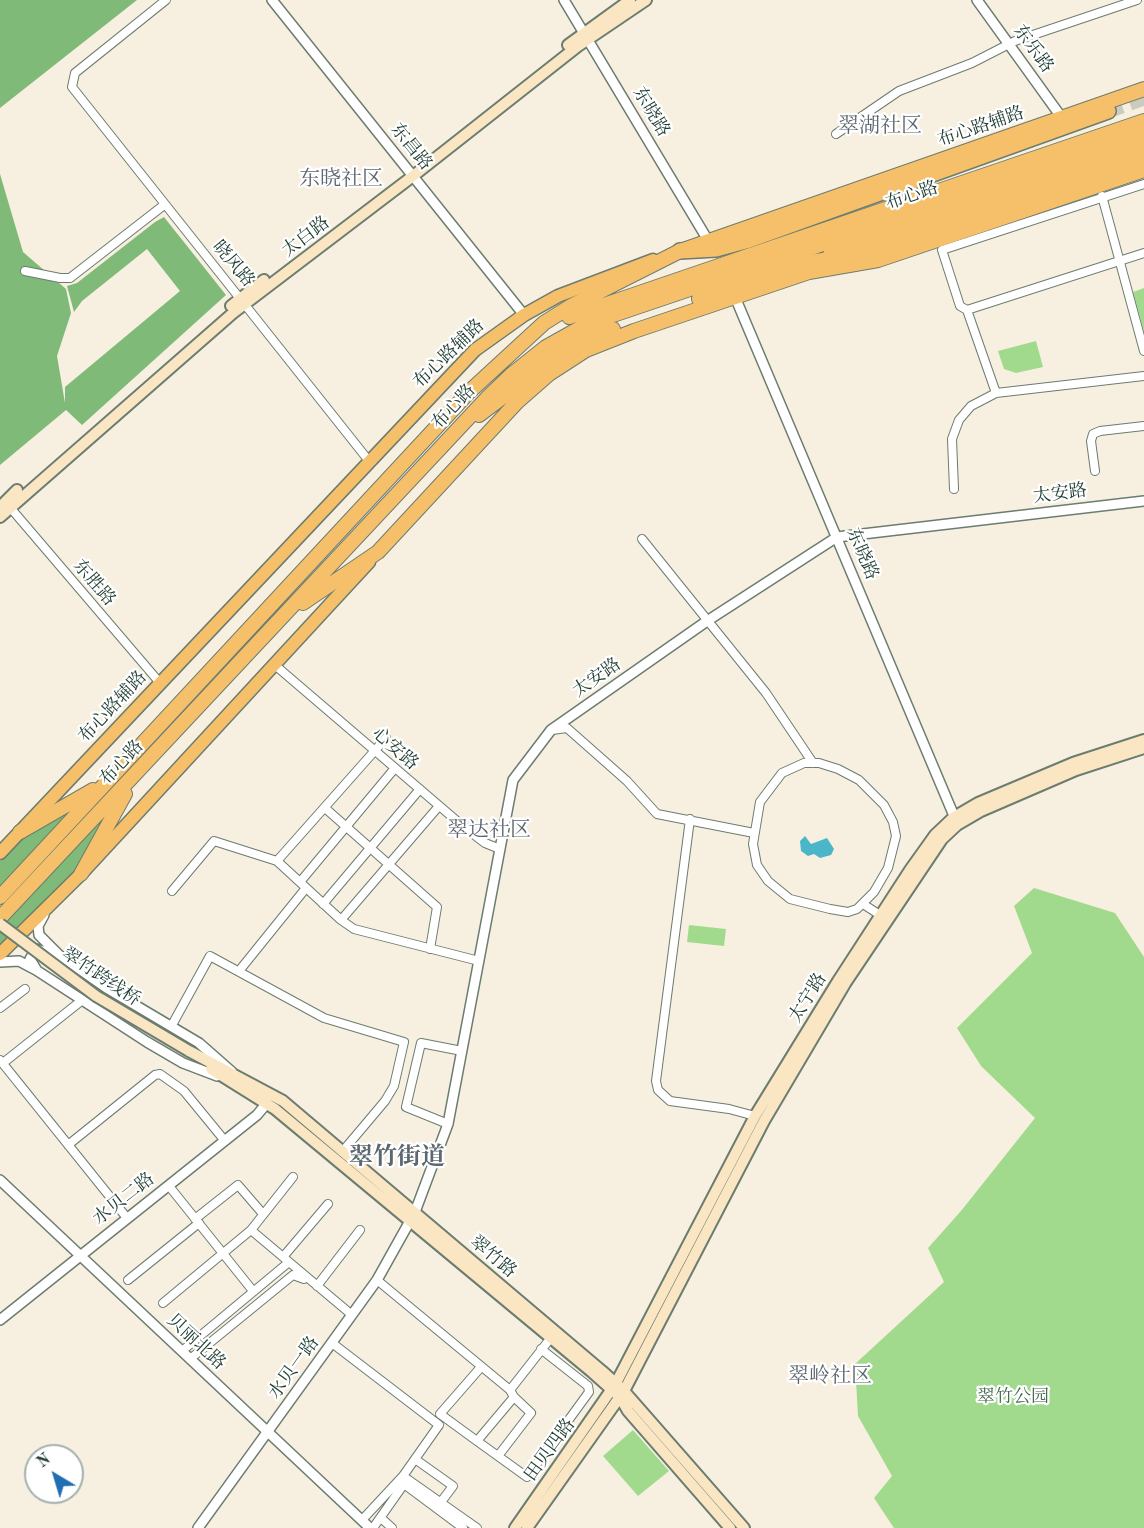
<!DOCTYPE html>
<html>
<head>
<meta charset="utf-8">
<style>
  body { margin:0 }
  #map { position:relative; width:1144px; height:1528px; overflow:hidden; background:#f7f0e0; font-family:"Old Standard TT",serif }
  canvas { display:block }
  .north { position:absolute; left:24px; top:1444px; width:60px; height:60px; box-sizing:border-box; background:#fff; border:2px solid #a5b1ae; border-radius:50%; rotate:322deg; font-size:16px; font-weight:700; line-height:24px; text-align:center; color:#1f3d34 }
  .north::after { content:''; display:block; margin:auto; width:21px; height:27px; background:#1f6fb2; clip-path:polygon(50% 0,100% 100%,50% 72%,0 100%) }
</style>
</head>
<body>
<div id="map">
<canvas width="1144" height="1528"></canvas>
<div class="north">N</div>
</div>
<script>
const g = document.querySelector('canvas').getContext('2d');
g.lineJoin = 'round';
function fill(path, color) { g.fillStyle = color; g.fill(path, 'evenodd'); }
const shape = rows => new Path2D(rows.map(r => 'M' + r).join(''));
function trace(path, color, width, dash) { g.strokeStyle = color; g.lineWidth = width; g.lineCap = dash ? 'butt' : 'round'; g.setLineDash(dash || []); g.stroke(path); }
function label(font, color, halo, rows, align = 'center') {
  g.font = font + ' "Old Standard TT","Noto Serif SC",serif'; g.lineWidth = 4.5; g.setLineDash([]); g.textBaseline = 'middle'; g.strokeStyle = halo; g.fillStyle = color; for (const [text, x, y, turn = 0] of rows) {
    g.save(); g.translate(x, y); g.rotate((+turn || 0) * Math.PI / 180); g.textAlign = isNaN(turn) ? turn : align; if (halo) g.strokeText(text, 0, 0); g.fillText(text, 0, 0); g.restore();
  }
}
fill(shape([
  [1144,288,1144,331,1133,292],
  [1036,341,1043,367,1016,373,1004,369,998,351],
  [1034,888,1115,913,1144,957,1144,1528,894,1528,874,1498,892,1476,858,1416,855,1364,944,1282,928,1248,961,1211,1035,1118,981,1066,957,1028,1032,953,1014,906],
  [689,925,726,929,724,946,687,942],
  [633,1430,669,1471,638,1496,603,1456]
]), '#a1da8c');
fill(shape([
  [0,0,137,0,0,108],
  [0,174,23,252,66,289,71,313,57,356,65,403,65,387,180,291,147,249,82,301,74,312,67,286,77,283,155,222,164,217,226,295,82,425,66,410,0,465],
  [113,807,77,874,0,950,0,924],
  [76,808,0,887,0,861,19,841]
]), '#80ba78');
fill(shape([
  [805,836,811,844,827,838,834,849,831,855,820,858,814,854,808,856,801,851,800,841]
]), '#4cb6c9');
trace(shape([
  [1108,111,1144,98]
]), '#ccccbe', 15, [15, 8]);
const minor = shape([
  [166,0,75,73,72,87,369,461],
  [836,134,899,91,972,63,1015,41,1137,0],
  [1102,196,1144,351],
  [25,271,60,278,70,278,164,205],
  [967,310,1144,253],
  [996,393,967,310,960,306,942,250,1144,184],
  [1095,471,1091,441,1093,434,1100,431,1144,426],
  [954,489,952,439,959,420,971,406,996,393,1144,376],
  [8,505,160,683],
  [642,539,766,693,813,763],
  [276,666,464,827,485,843,500,849],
  [552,730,567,728,627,781,657,814,754,833],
  [804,763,819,763,838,769,859,780,884,805,893,822,896,836,888,868,874,892,857,909,848,912,830,909,790,899,768,881,757,865,753,844,760,802,782,773,804,763],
  [325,808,437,907,430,949],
  [690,819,656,1081,658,1090,670,1101,729,1109,755,1116],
  [277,861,386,738],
  [300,882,395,768],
  [172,891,214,841,277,861,341,920,354,929,479,961],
  [323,904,420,789],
  [863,904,880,915],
  [341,920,439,806],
  [239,971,306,888],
  [0,1008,25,989],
  [172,1025,210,956,324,1018,404,1042,394,1086,385,1101,342,1152],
  [0,1060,127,1218],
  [3,1063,81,1001],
  [448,1124,406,1107,421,1043,462,1051],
  [68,1145,155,1075,160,1074,184,1091,225,1141],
  [169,1186,253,1291],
  [195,1219,238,1185,263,1214],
  [251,1230,293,1177],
  [283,1257,328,1204],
  [128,1280,199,1223],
  [377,1280,510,1390],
  [317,1286,360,1230],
  [163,1303,251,1230,352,1315],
  [332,1343,439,1425,403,1476,362,1520],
  [541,1349,588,1386,589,1392,527,1477,477,1441,514,1397,510,1390,546,1344,550,1339],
  [182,1351,289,1262],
  [190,1359,293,1275,304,1279],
  [477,1441,440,1414,481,1367],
  [498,1456,531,1413,514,1397],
  [415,1459,453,1486,441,1502],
  [403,1476,477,1528],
  [381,1518,392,1528],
  [373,1528,404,1484,463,1528]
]);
const tertiary = shape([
  [272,0,524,315],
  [564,0,709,242],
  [977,0,1062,118],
  [735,297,957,823],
  [44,915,38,926,39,935,59,955,108,989,199,1043,232,1072],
  [0,962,19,961,36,970,147,1042,183,1063,217,1076],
  [36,969,30,959,36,949,54,954],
  [0,1180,370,1528],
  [0,1320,257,1115,267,1103],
  [198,1528,377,1280,415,1212,448,1124,513,780,551,730,707,621,837,537,1144,501]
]);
const secondary = shape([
  [568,45,630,0],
  [231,306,264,280],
  [0,507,17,490],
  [0,517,233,313,413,176,578,46,646,0],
  [189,1051,283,1101,602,1371,624,1391,744,1528],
  [211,1069,275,1109,592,1372,620,1397,628,1411,730,1528],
  [515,1528,616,1383,755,1116,838,981,910,870,935,835,954,817,978,803,1073,763,1144,740],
  [527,1528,624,1391,764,1121,846,982,942,839,957,825,981,811,1076,770,1144,748]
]);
const primary = shape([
  [0,853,475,350,524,315,558,296,653,260],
  [0,954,81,874,369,562]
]);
const trunk = shape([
  [830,255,1144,146],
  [699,299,809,261],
  [569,317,1144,121],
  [479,415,568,348,613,329],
  [303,603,378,552,517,402,549,374,586,350,634,331,809,272,878,260,1144,170],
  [20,832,93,790],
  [81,874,125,794],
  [0,897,469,392,544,323,571,306,680,251,1144,89],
  [0,918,488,397,511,375,546,347,580,328,613,315,1144,135]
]);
const motorway = shape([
  [680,251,716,249,749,240,1108,111],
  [800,264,866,254,1144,160]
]);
trace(minor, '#6b7c70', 10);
trace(tertiary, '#6b7c70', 12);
trace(secondary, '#6b7c70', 14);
trace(primary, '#6b7c70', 15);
trace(trunk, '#6b7c70', 16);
trace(motorway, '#6b7c70', 18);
trace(minor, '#fff', 8);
trace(tertiary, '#fff', 9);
trace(secondary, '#fbe6c4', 10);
trace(primary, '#f6c06b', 12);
trace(trunk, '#f6c06b', 14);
trace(motorway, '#f6c06b', 15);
const secondaryBridge = shape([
  [0,924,96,996,189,1051]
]);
trace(secondaryBridge, '#6b7c70', 14, []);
trace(secondaryBridge, '#fbe6c4', 10);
label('18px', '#1f3d34', '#fff', [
  ["东乐路",1033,49,54],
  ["东晓路",651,112,59],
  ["布心路辅路",981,127,-19],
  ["东昌路",411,147,51],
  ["布心路",912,196,-19],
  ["太白路",306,237,-37],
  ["晓风路",233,264,50],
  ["布心路辅路",449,354,-44],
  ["布心路",454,407,-47],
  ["太安路",1060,494,-7],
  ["东晓路",862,554,67],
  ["东胜路",94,583,49],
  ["太安路",597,678,-35],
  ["布心路辅路",113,707,-47],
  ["心安路",395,749,41],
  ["布心路",122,763,-47],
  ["翠竹跨线桥",101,977,34],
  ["太宁路",808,998,-58],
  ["水贝二路",124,1199,-38],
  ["翠竹路",493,1257,40],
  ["贝丽北路",196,1342,43],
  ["水贝一路",294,1368,-54],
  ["田贝四路",550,1450,-54]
]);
label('18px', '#40644a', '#fff', [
  ["翠竹公园",1013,1397]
]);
label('21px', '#5d6770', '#fff', [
  ["翠湖社区",880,126],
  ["东晓社区",341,179],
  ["翠达社区",489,830],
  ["翠岭社区",830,1376]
]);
label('bold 24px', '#5d6770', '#fff', [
  ["翠竹街道",397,1158]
]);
</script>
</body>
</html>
